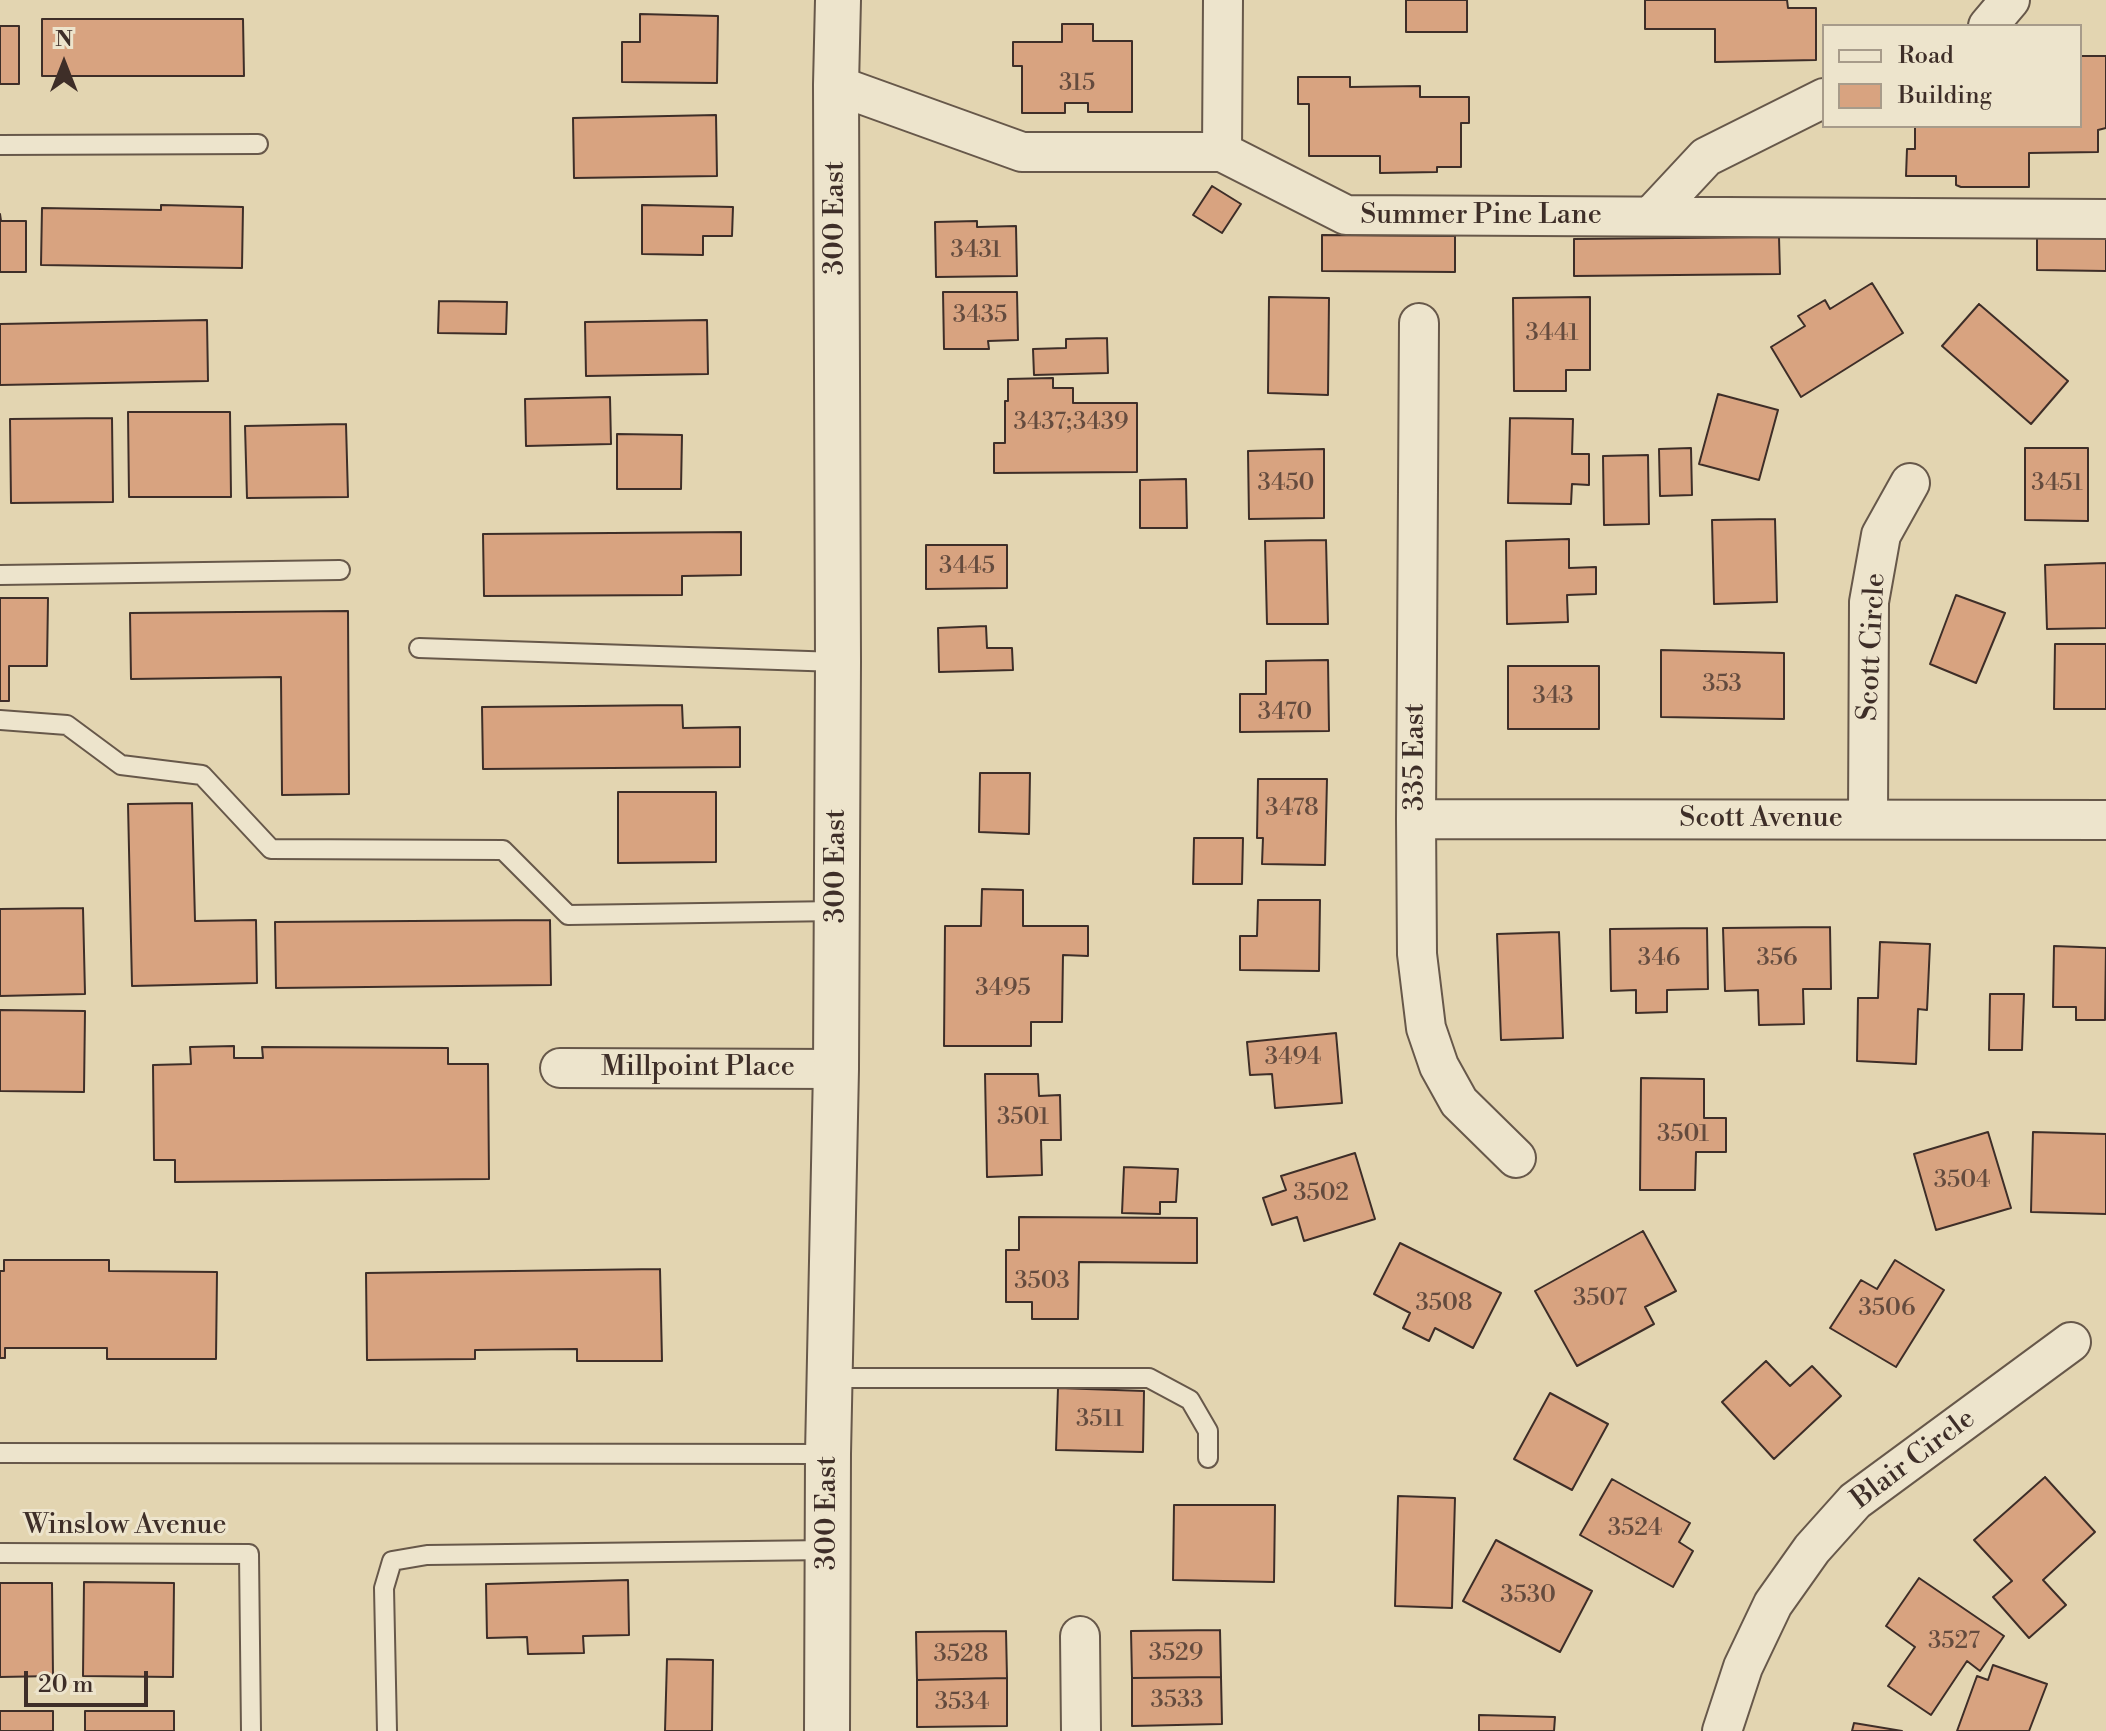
<!DOCTYPE html>
<html>
<head>
<meta charset="utf-8">
<style>
  body { margin:0 }
  #map { position:relative; width:2106px; height:1731px; overflow:hidden; background:#e3d5b1; font-family:"Libre Bodoni",serif }
  canvas { display:block }
  .legend { position:absolute; left:1822px; top:24px; width:260px; height:104px; box-sizing:border-box; background:#ede4cc; border:2px solid #a79b8a; margin:0; padding:10px 14px; list-style:none; font-size:24px; color:#3e2e28 }
  .legend li { display:flex; align-items:center; gap:16px; height:40px }
  .legend b { width:40px; border:2px solid #a79b8a }
  .north { position:absolute; left:24px; top:24px; width:80px; height:80px; -webkit-text-stroke:6px #ede4cc; paint-order:stroke; rotate:0deg; font-size:22px; font-weight:700; line-height:32px; text-align:center; color:#3e2e28 }
  .north::after { content:''; display:block; margin:auto; width:28px; height:36px; background:#3e2e28; clip-path:polygon(50% 0,100% 100%,50% 72%,0 100%) }
  .scale { position:absolute; left:24px; top:1671px; width:124px; height:36px; box-sizing:border-box; border:4px solid #3e2e28; border-top:0; padding-left:10px; font-size:24px; line-height:28px; white-space:nowrap; color:#3e2e28; -webkit-text-stroke:6px #ede4cc; paint-order:stroke }
</style>
</head>
<body>
<div id="map">
<canvas width="2106" height="1731"></canvas>
<ul class="legend">
<li><b style="height:10px;background:#ede4cc"></b>Road</li>
<li><b style="height:22px;background:#d8a380"></b>Building</li>
</ul>
<div class="north">N</div>
<div class="scale">20 m</div>
</div>
<script>
const g = document.querySelector('canvas').getContext('2d');
g.lineJoin = 'round';
function fill(path, color) { g.fillStyle = color; g.fill(path, 'evenodd'); }
const shape = rows => new Path2D(rows.map(r => 'M' + r).join(''));
function trace(path, color, width, dash) { g.strokeStyle = color; g.lineWidth = width; g.lineCap = dash ? 'butt' : 'round'; g.setLineDash(dash || []); g.stroke(path); }
function label(font, color, halo, rows, align = 'center') {
  g.font = font + ' "Libre Bodoni",serif'; g.lineWidth = 6; g.setLineDash([]); g.textBaseline = 'middle'; g.strokeStyle = halo; g.fillStyle = color; for (const [text, x, y, turn = 0] of rows) {
    g.save(); g.translate(x, y); g.rotate((+turn || 0) * Math.PI / 180); g.textAlign = isNaN(turn) ? turn : align; if (halo) g.strokeText(text, 0, 0); g.fillText(text, 0, 0); g.restore();
  }
}
const building = shape([
  [1406,0,1467,0,1467,32,1406,32,1406,0],
  [1645,0,1787,0,1788,8,1816,8,1816,60,1715,62,1715,29,1645,29,1645,0],
  [640,14,718,16,717,83,622,82,622,42,640,42,640,14],
  [42,19,243,19,244,76,42,76,42,19],
  [1062,24,1093,24,1093,41,1132,41,1132,112,1088,112,1088,103,1065,103,1065,113,1022,113,1022,66,1013,66,1013,42,1062,42,1062,24],
  [0,26,19,26,19,84,0,84,0,26],
  [2080,56,2106,56,2106,128,2098,130,2098,152,2029,153,2029,187,1961,187,1956,185,1956,176,1906,176,1907,149,1915,149,1915,126,2080,126,2080,56],
  [1298,77,1350,77,1350,87,1420,86,1420,97,1469,97,1469,123,1461,123,1461,167,1437,167,1437,172,1380,173,1380,156,1309,156,1309,104,1298,104,1298,77],
  [716,115,717,176,574,178,573,118,716,115],
  [1212,186,1241,204,1222,233,1193,215,1212,186],
  [161,205,243,207,242,268,41,265,42,208,161,210,161,205],
  [642,205,733,207,732,236,703,236,703,255,642,254,642,205],
  [0,214,1,221,26,221,26,272,0,272,0,214],
  [977,221,977,227,1016,226,1017,276,936,277,935,222,977,221],
  [1322,235,1455,236,1455,272,1322,271,1322,235],
  [1779,237,1780,274,1574,276,1574,239,1779,237],
  [2037,237,2106,238,2106,271,2037,270,2037,237],
  [1872,283,1903,333,1801,397,1771,347,1805,326,1798,316,1825,300,1830,309,1872,283],
  [943,292,1017,292,1018,340,988,341,989,349,944,349,943,292],
  [1269,297,1329,298,1328,395,1268,393,1269,297],
  [1590,297,1590,370,1566,370,1566,391,1514,391,1513,298,1590,297],
  [439,301,507,302,506,334,438,333,439,301],
  [1979,304,2068,381,2031,424,1942,346,1979,304],
  [207,320,208,381,0,385,0,324,207,320],
  [707,320,708,374,586,376,585,322,707,320],
  [1107,338,1108,373,1034,375,1033,349,1066,348,1066,339,1107,338],
  [1053,378,1053,388,1073,388,1073,403,1137,403,1137,472,994,473,994,443,1005,443,1005,401,1008,401,1008,379,1053,378],
  [1718,394,1778,410,1759,480,1699,464,1718,394],
  [610,397,611,444,526,446,525,399,610,397],
  [128,412,230,412,231,497,129,497,128,412],
  [112,418,113,502,11,503,10,419,112,418],
  [1510,418,1573,419,1572,454,1589,454,1589,485,1572,484,1571,504,1508,503,1510,418],
  [346,424,348,497,247,498,245,426,346,424],
  [617,434,682,435,681,489,617,489,617,434],
  [1691,448,1692,495,1660,496,1659,449,1691,448],
  [2025,448,2088,448,2088,521,2025,520,2025,448],
  [1324,449,1324,518,1249,519,1248,451,1324,449],
  [1648,455,1649,524,1604,525,1603,456,1648,455],
  [1186,479,1187,528,1140,528,1140,480,1186,479],
  [1775,519,1777,602,1714,604,1712,520,1775,519],
  [741,532,741,575,682,576,682,595,484,596,483,534,741,532],
  [1569,539,1569,568,1596,567,1596,594,1567,595,1568,622,1507,624,1506,541,1569,539],
  [1326,540,1328,624,1267,624,1265,541,1326,540],
  [926,545,1007,545,1007,588,926,589,926,545],
  [2106,563,2106,628,2047,629,2045,565,2106,563],
  [1956,595,2005,613,1976,683,1930,664,1956,595],
  [0,598,48,598,47,666,9,666,9,701,0,701,0,598],
  [348,611,349,794,282,795,281,677,131,679,130,613,348,611],
  [986,626,987,648,1012,648,1013,670,939,672,938,628,986,626],
  [2055,644,2106,644,2106,709,2054,709,2055,644],
  [1661,650,1784,653,1784,719,1661,717,1661,650],
  [1328,660,1329,731,1240,732,1240,694,1266,694,1266,661,1328,660],
  [1508,666,1599,666,1599,729,1508,729,1508,666],
  [682,705,683,728,740,727,740,767,483,769,482,707,682,705],
  [980,773,1030,773,1029,834,979,832,980,773],
  [1258,779,1327,779,1325,865,1262,864,1263,838,1257,838,1258,779],
  [618,792,716,792,716,862,618,863,618,792],
  [192,803,195,921,256,920,257,983,132,986,128,804,192,803],
  [1194,838,1243,838,1242,884,1193,884,1194,838],
  [982,889,1023,890,1023,926,1088,926,1088,956,1063,955,1062,1022,1031,1022,1031,1046,944,1046,945,926,981,926,982,889],
  [1258,900,1320,900,1319,971,1240,970,1240,936,1257,936,1258,900],
  [83,908,85,994,0,996,0,909,83,908],
  [550,920,551,985,276,988,275,922,550,920],
  [1830,927,1831,989,1803,989,1804,1024,1759,1025,1758,990,1725,991,1723,928,1830,927],
  [1707,928,1708,989,1667,990,1667,1012,1636,1013,1636,990,1611,991,1610,929,1707,928],
  [1559,932,1563,1038,1501,1040,1497,934,1559,932],
  [1880,942,1930,944,1927,1010,1918,1009,1916,1064,1857,1061,1858,998,1878,998,1880,942],
  [2054,946,2106,948,2105,1020,2076,1020,2076,1007,2053,1007,2054,946],
  [1990,994,2024,994,2022,1050,1989,1050,1990,994],
  [0,1010,85,1011,84,1092,0,1091,0,1010],
  [1336,1033,1342,1103,1275,1108,1272,1074,1250,1075,1247,1042,1336,1033],
  [234,1046,234,1058,263,1058,262,1047,448,1048,448,1064,488,1064,489,1179,175,1182,175,1160,154,1160,153,1065,191,1064,190,1047,234,1046],
  [985,1074,1038,1074,1039,1096,1060,1095,1061,1140,1041,1140,1042,1175,987,1177,985,1074],
  [1641,1078,1704,1079,1704,1118,1726,1118,1726,1152,1696,1152,1695,1190,1640,1190,1641,1078],
  [1988,1132,2011,1208,1936,1230,1914,1154,1988,1132],
  [2033,1132,2106,1134,2106,1214,2031,1212,2033,1132],
  [1355,1153,1375,1219,1304,1241,1297,1217,1272,1225,1263,1198,1286,1190,1281,1176,1355,1153],
  [1124,1167,1178,1169,1176,1202,1160,1202,1160,1214,1122,1213,1124,1167],
  [1019,1217,1197,1218,1197,1263,1079,1262,1078,1319,1032,1319,1032,1302,1006,1302,1006,1250,1019,1250,1019,1217],
  [1643,1231,1676,1291,1645,1307,1654,1324,1577,1366,1535,1291,1643,1231],
  [1400,1243,1501,1293,1473,1348,1435,1328,1429,1341,1403,1328,1410,1313,1374,1294,1400,1243],
  [4,1260,109,1260,109,1271,217,1272,216,1359,107,1359,107,1348,5,1348,5,1358,0,1358,0,1271,4,1271,4,1260],
  [1895,1260,1944,1290,1896,1367,1830,1328,1861,1280,1877,1289,1895,1260],
  [660,1269,662,1361,577,1361,577,1349,475,1350,475,1359,367,1360,366,1273,660,1269],
  [1766,1361,1790,1386,1812,1366,1841,1396,1774,1459,1722,1402,1766,1361],
  [1058,1388,1144,1391,1143,1452,1056,1450,1058,1388],
  [1550,1393,1608,1424,1572,1490,1514,1459,1550,1393],
  [2045,1477,2095,1532,2043,1580,2066,1605,2029,1638,1993,1597,2012,1581,1974,1540,2045,1477],
  [1612,1479,1690,1523,1679,1542,1693,1551,1673,1587,1580,1535,1612,1479],
  [1398,1496,1455,1498,1452,1608,1395,1606,1398,1496],
  [1174,1505,1275,1505,1274,1582,1173,1580,1174,1505],
  [1496,1540,1592,1591,1560,1652,1463,1601,1496,1540],
  [1919,1578,2004,1636,1980,1671,1967,1661,1931,1715,1888,1686,1915,1647,1886,1626,1919,1578],
  [628,1580,629,1635,583,1636,584,1653,528,1654,527,1637,487,1638,486,1584,628,1580],
  [84,1582,174,1583,173,1677,83,1676,84,1582],
  [0,1583,52,1583,53,1676,0,1677,0,1583],
  [1220,1630,1221,1677,1132,1678,1131,1631,1220,1630],
  [1006,1631,1007,1678,917,1680,916,1632,1006,1631],
  [667,1659,713,1660,712,1731,665,1731,667,1659],
  [1993,1665,2047,1684,2029,1731,1957,1731,1977,1676,1988,1680,1993,1665],
  [1221,1677,1222,1724,1132,1726,1132,1678,1221,1677],
  [1007,1678,1007,1726,917,1727,917,1680,1007,1678],
  [0,1711,53,1711,53,1731,0,1731,0,1711],
  [85,1711,174,1711,174,1731,85,1731,85,1711],
  [1479,1715,1555,1717,1554,1731,1479,1731,1479,1715],
  [1854,1723,1902,1731,1852,1731,1854,1723]
]);
fill(building, '#d8a380');
trace(building, '#3e2e28', 2);
const service = shape([
  [0,145,258,144],
  [0,575,340,570],
  [419,648,838,662],
  [0,720,67,725,121,765,202,775,271,849,503,850,568,915,837,911],
  [830,1378,1149,1378,1190,1400,1208,1431,1208,1458],
  [0,1453,828,1454],
  [0,1553,249,1554,251,1731],
  [387,1731,384,1588,392,1561,427,1555,828,1550]
]);
const minor = shape([
  [1988,26,2010,0],
  [836,85,1022,152,1222,152,1346,215,2106,219],
  [1222,152,1223,0],
  [1651,216,1706,157,1824,98],
  [1419,323,1416,819,1417,954,1426,1028,1439,1066,1459,1102,1516,1158],
  [1416,819,2106,820],
  [1868,819,1869,602,1881,535,1910,483],
  [560,1068,836,1069],
  [1080,1636,1081,1731],
  [1722,1731,1743,1667,1773,1604,1812,1549,1855,1501,2071,1342]
]);
const tertiary = shape([
  [827,1731,828,1454,836,1069,838,662,836,85,838,0]
]);
trace(service, '#67584a', 22);
trace(minor, '#67584a', 42);
trace(tertiary, '#67584a', 48);
trace(service, '#ede4cc', 18);
trace(minor, '#ede4cc', 38);
trace(tertiary, '#ede4cc', 44);
label('24px', '#644b3e', null, [
  ["315",1077,84],
  ["3431",976,251],
  ["3435",980,316],
  ["3441",1552,334],
  ["3437;3439",1071,423],
  ["3450",1286,484],
  ["3451",2057,484],
  ["3445",967,567],
  ["353",1722,685],
  ["343",1553,697],
  ["3470",1285,713],
  ["3478",1292,809],
  ["346",1659,959],
  ["356",1777,959],
  ["3495",1003,989],
  ["3494",1293,1058],
  ["3501",1023,1118],
  ["3501",1683,1135],
  ["3504",1962,1181],
  ["3502",1321,1194],
  ["3503",1042,1282],
  ["3507",1600,1299],
  ["3508",1444,1304],
  ["3506",1887,1309],
  ["3511",1100,1420],
  ["3524",1635,1529],
  ["3530",1528,1596],
  ["3527",1954,1642],
  ["3529",1176,1654],
  ["3528",961,1655],
  ["3533",1177,1701],
  ["3534",962,1703]
]);
label('28px', '#3e2e28', '#ede4cc', [
  ["Summer Pine Lane",1481,216],
  ["300 East",836,218,-90],
  ["Scott Circle",1873,647,-87],
  ["335 East",1416,757,-90],
  ["Scott Avenue",1761,819],
  ["300 East",837,866,-90],
  ["Millpoint Place",698,1068],
  ["Blair Circle",1914,1460,-37],
  ["300 East",828,1513,-90],
  ["Winslow Avenue",125,1526]
]);
</script>
</body>
</html>
